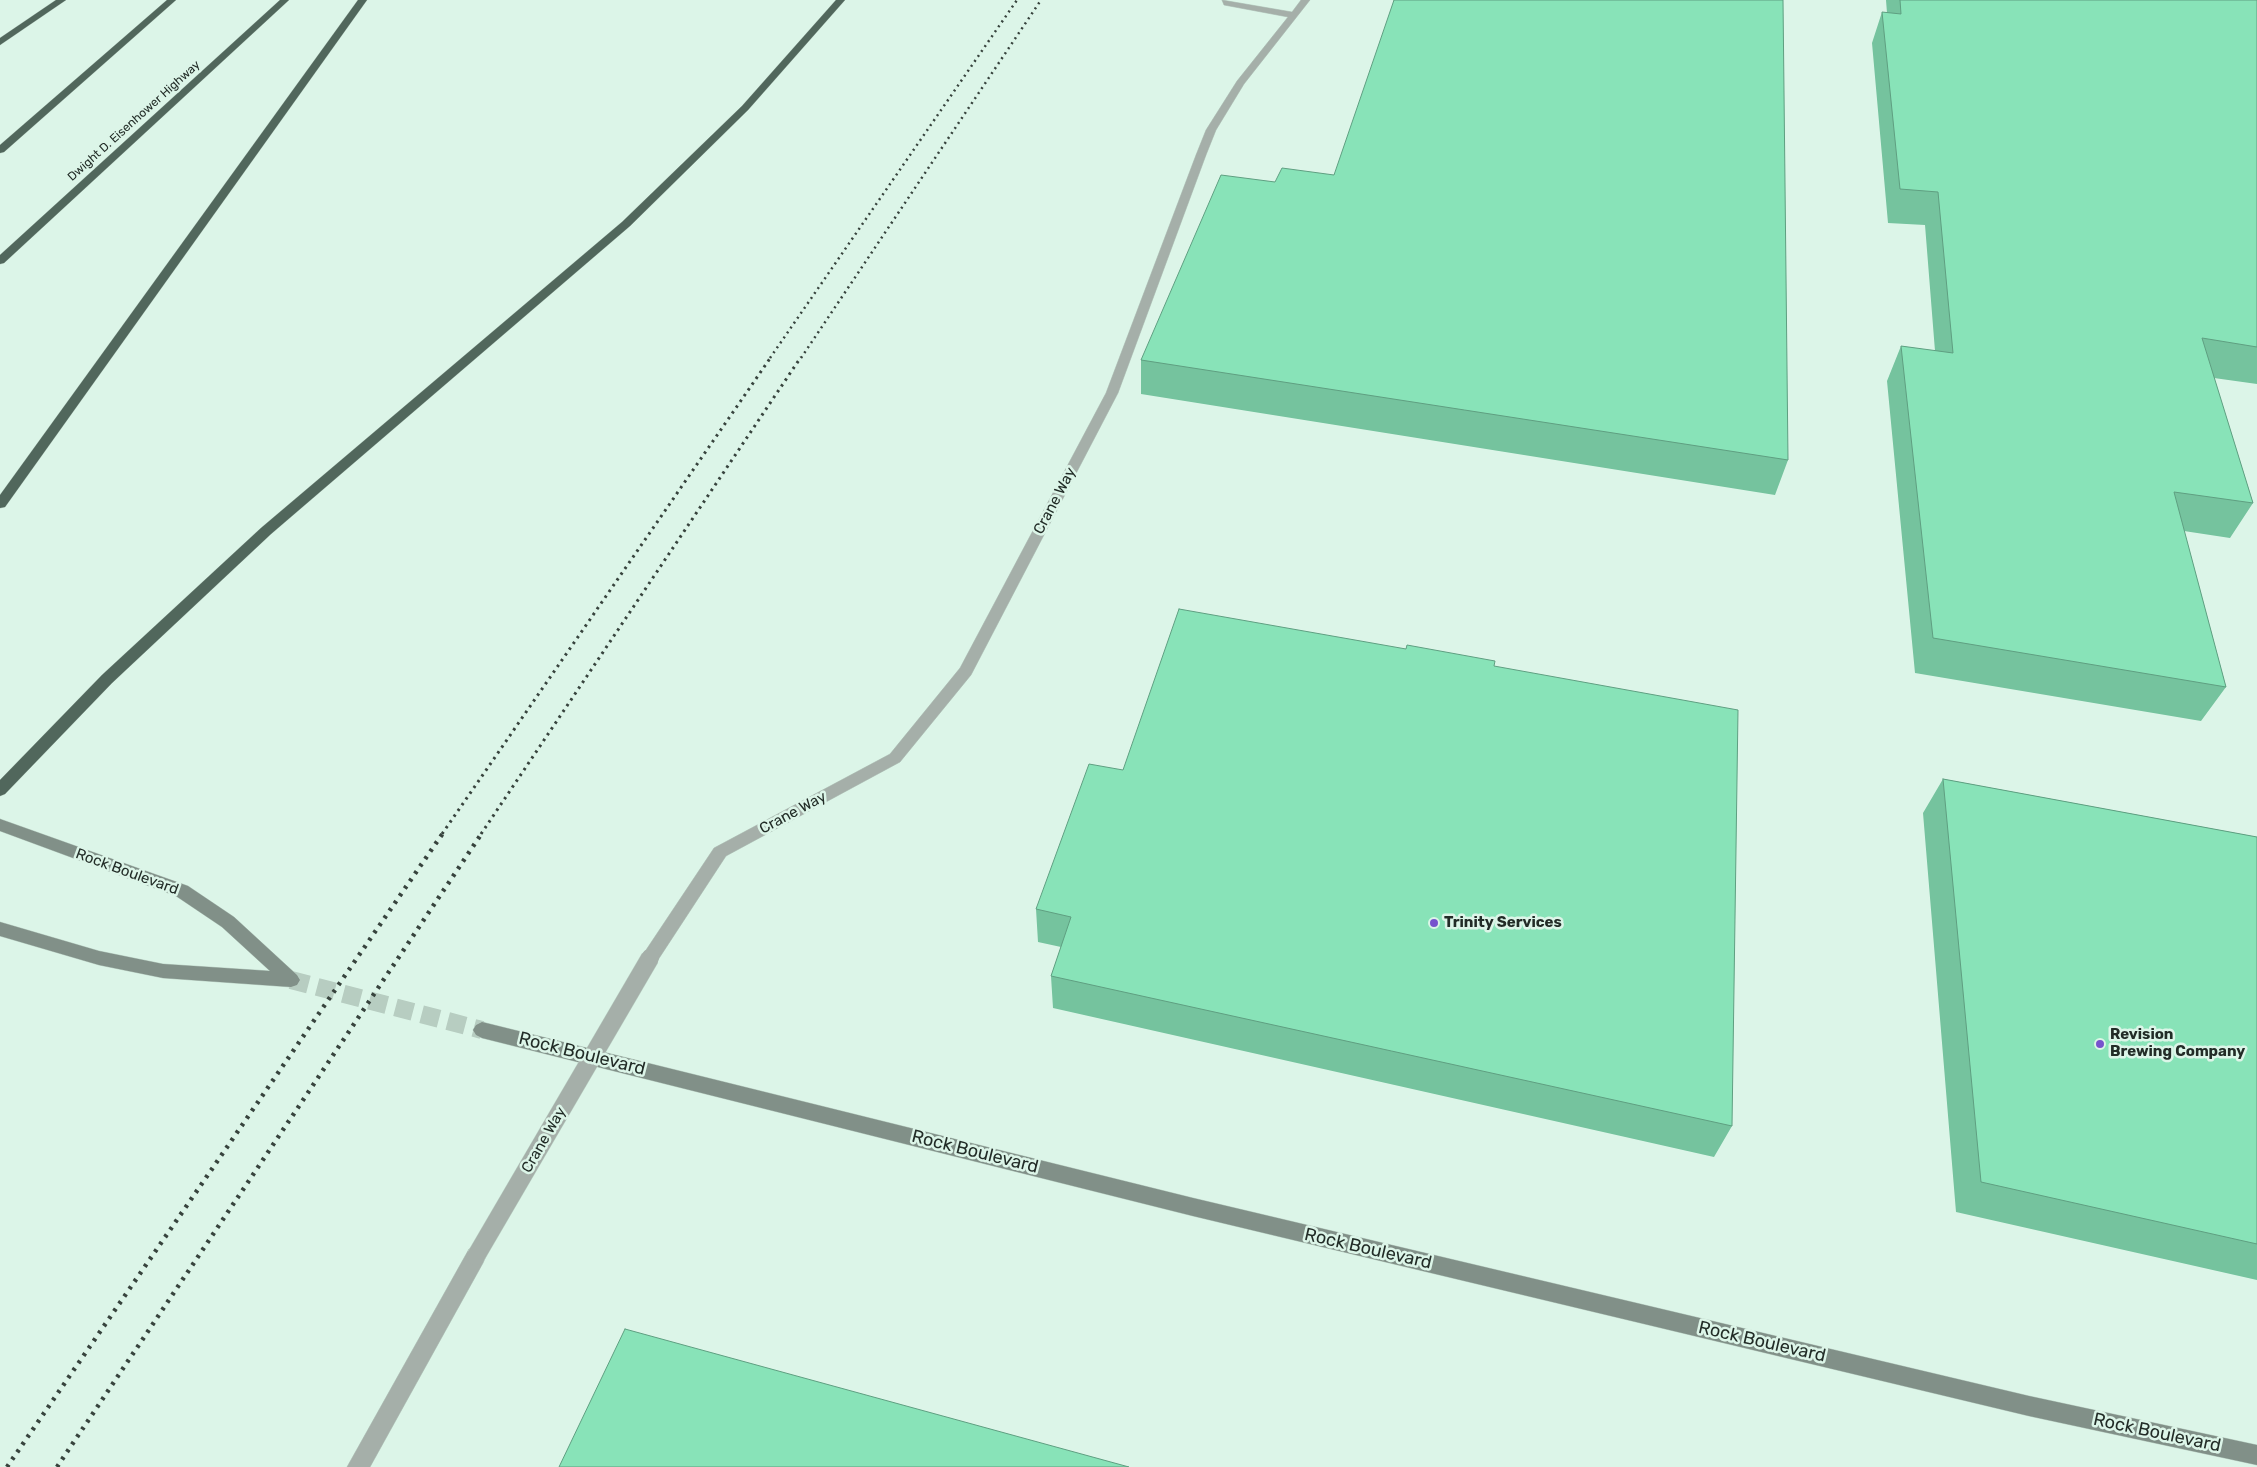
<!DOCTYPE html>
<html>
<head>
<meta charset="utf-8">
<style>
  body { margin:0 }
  canvas { display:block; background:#dcf5e8 }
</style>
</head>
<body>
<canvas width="2257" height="1467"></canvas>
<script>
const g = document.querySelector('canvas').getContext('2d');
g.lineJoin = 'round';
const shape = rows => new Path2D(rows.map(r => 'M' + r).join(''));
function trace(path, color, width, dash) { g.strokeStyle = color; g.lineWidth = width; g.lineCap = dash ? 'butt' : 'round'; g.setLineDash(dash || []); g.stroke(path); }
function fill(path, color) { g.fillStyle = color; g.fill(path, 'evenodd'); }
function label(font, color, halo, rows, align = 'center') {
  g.font = font + ' Rubik,sans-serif'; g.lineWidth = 5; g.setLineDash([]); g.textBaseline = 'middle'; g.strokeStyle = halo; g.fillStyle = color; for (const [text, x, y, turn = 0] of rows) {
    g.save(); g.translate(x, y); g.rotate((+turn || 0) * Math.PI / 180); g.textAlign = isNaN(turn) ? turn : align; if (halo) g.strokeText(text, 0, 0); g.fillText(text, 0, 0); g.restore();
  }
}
trace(shape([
  [291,980,482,1030]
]), '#b7cdc1', 18, [18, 9]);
const service = shape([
  [1222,0,1292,12,1301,0,1310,0,1244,84,1216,130,1206,155,1201,158,1196,155,1206,130,1237,81,1288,17,1224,5,1222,0]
]);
const minor = shape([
  [1201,152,1206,155,1118,393,971,675,900,762,726,856,656,963,650,965,644,963,642,958,644,953,714,848,890,754,960,668,1106,393,1196,155,1201,152],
  [476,1247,483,1249,486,1256,483,1263,370,1467,347,1467,469,1249,476,1247]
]);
const secondary = shape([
  [0,819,188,886,234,917,297,975,300,980,297,985,291,987,163,978,99,965,0,936,0,922,99,951,163,964,270,971,222,927,176,896,0,831,0,819],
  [482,1022,1193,1198,2029,1396,2257,1445,2257,1465,2029,1416,1193,1216,482,1038,476,1035,473,1030,476,1025,482,1022]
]);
const motorway = shape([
  [56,0,66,0,0,45,0,38,56,0],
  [167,0,176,0,4,152,0,153,0,145,167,0],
  [280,0,289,0,4,263,0,264,0,255,280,0],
  [358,0,367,0,5,507,0,508,0,495,358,0],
  [836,0,845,0,748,110,630,226,271,534,112,683,5,794,0,796,0,780,102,675,261,528,622,222,742,106,836,0]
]);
trace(service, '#bbd1c5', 1);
trace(minor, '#bbd1c5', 1);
trace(secondary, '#bbd1c5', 1);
trace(motorway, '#bbd1c5', 1);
fill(service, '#a5afa9');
fill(minor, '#a5afa9');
fill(secondary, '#819088');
fill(motorway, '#51675c');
trace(shape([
  [770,358,1017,0],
  [801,358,1041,0]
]), '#37433d', 2.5, [2, 4]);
trace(shape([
  [442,834,771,357],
  [481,834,801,357]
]), '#37433d', 3, [2.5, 4.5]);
trace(shape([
  [7,1467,443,833],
  [57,1467,482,833]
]), '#37433d', 4.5, [3, 6]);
const minorBridge = shape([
  [476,1256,650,958]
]);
trace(minorBridge, '#bbd1c5', 19, []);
trace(minorBridge, '#a5afa9', 18);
fill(shape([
  [1886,0,2257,0,2257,384,2214,378,2253,503,2230,538,2184,531,2226,687,2201,721,1915,673,1887,381,1901,346,1935,351,1925,225,1888,223,1872,43,1882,12,1887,13],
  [1334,175,1788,460,1775,495,1141,394,1141,360,1275,182],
  [1406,649,1494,666,1732,1126,1714,1157,1053,1008,1051,976,1061,947,1038,942,1036,909,1123,770],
  [1943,779,2257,837,2257,1280,1956,1212,1923,813]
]), '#75c39e');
const building = shape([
  [1394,0,1783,0,1788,460,1141,360,1221,175,1275,182,1282,168,1334,175,1394,0],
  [1900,0,2257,0,2257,347,2202,338,2253,503,2174,492,2226,687,1933,638,1901,346,1953,353,1938,192,1900,189,1882,12,1901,14,1900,0],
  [1179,609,1406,649,1407,645,1495,661,1494,666,1738,710,1732,1126,1051,976,1071,917,1036,909,1089,764,1123,770,1179,609],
  [1943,779,2257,837,2257,1244,1981,1182,1943,779],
  [625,1329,1129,1467,559,1467,625,1329]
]);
fill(building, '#88e3b8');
trace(building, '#5f9f81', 1);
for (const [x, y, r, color] of [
  [1434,923,5,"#7753cd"],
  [2100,1044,5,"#7753cd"]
]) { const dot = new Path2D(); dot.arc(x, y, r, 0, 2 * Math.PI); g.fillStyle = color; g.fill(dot); trace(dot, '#dcf5e8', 2); }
label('12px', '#222c27', '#dcf5e8', [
  ["Dwight D. Eisenhower Highway",134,121,-42]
]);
label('15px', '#222c27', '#dcf5e8', [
  ["Crane Way",1055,501,-62],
  ["Crane Way",793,813,-28],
  ["Rock Boulevard",127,872,20],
  ["Crane Way",544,1140,-60]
]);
label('bold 15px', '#222c27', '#dcf5e8', [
  ["Trinity Services",1444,923],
  ["Revision",2110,1035],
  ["Brewing Company",2110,1052]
], 'left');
label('18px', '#222c27', '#dcf5e8', [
  ["Rock Boulevard",582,1054,14],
  ["Rock Boulevard",975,1152,14],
  ["Rock Boulevard",1368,1249,13],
  ["Rock Boulevard",1762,1342,13],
  ["Rock Boulevard",2157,1433,12]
]);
</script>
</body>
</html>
